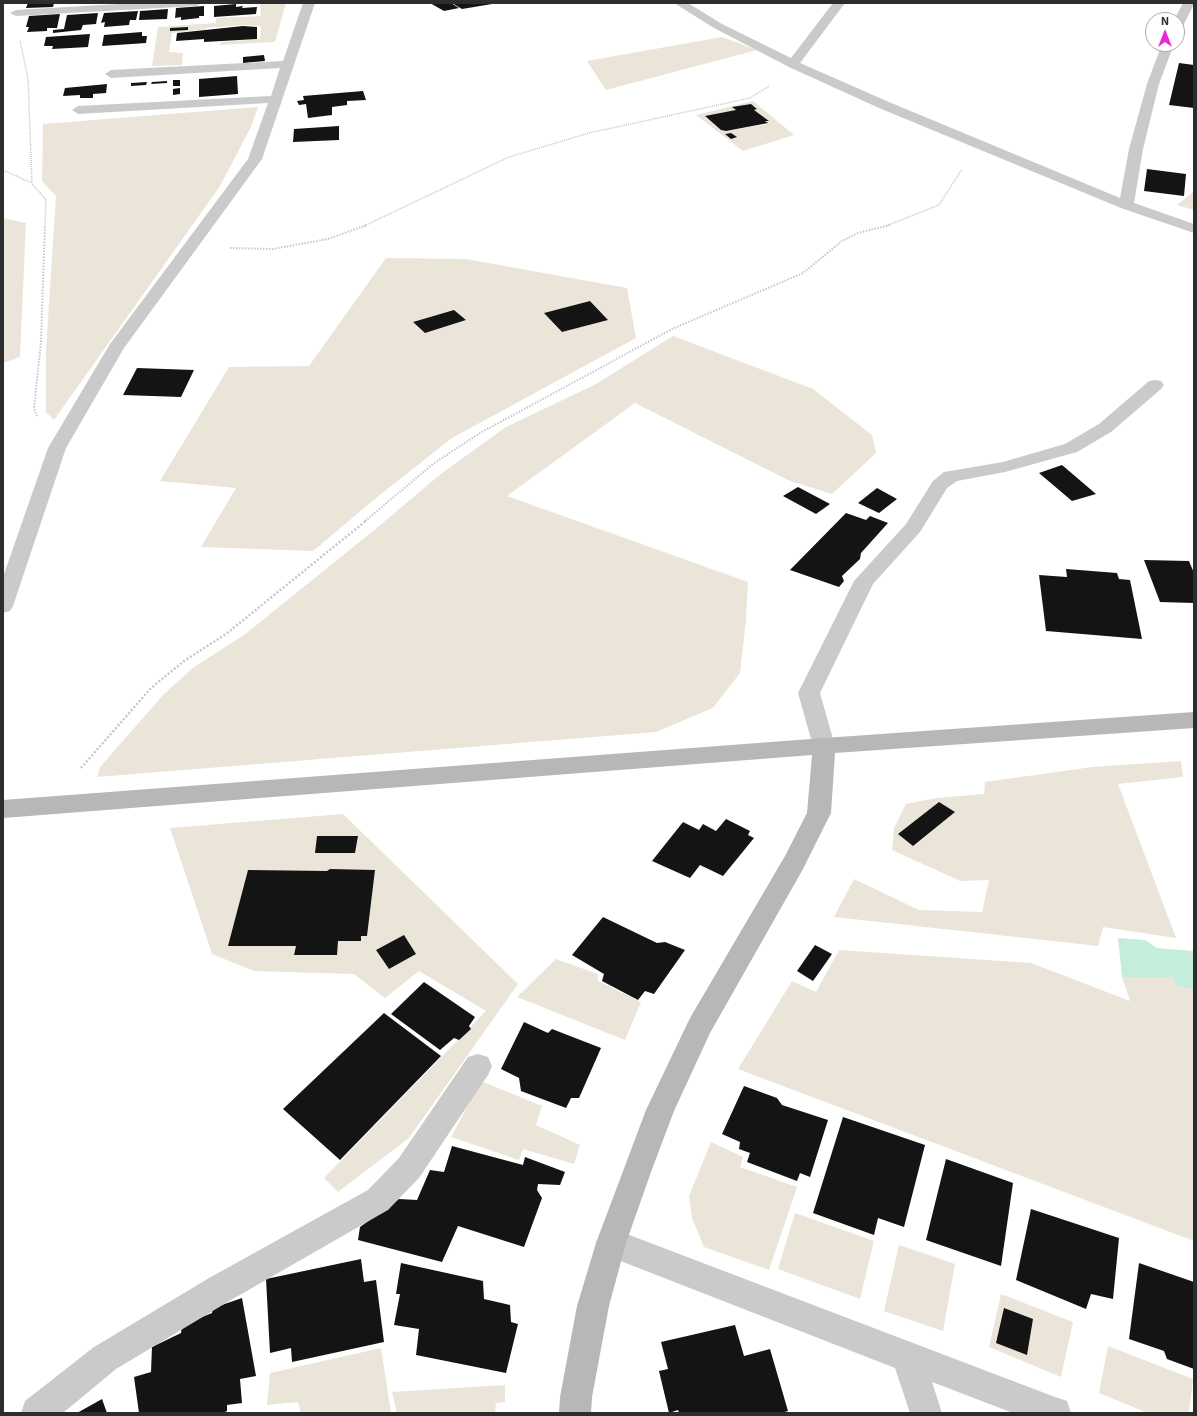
<!DOCTYPE html>
<html>
<head>
<meta charset="utf-8">
<style>
  body { margin:0 }
  #map { position:relative; width:1197px; height:1416px; overflow:hidden; background:#fff; font-family:"Exo 2",sans-serif }
  canvas { display:block }
  .frame { position:absolute; inset:0; border:4px solid #2d2d2d; pointer-events:none }
  .north { position:absolute; left:1145px; top:12px; width:40px; height:40px; box-sizing:border-box; background:#fff; border:1px solid #ababab; border-radius:50%; rotate:0deg; font-size:11px; font-weight:700; line-height:16px; text-align:center; color:#2d2d2d }
  .north::after { content:''; display:block; margin:auto; width:14px; height:18px; background:#ee25d5; clip-path:polygon(50% 0,100% 100%,50% 72%,0 100%) }
</style>
</head>
<body>
<div id="map">
<canvas width="1197" height="1416"></canvas>
<div class="frame"></div>
<div class="north">N</div>
</div>
<script>
const g = document.querySelector('canvas').getContext('2d');
g.lineJoin = 'round';
function fill(path, color) { g.fillStyle = color; g.fill(path, 'evenodd'); }
const shape = rows => new Path2D(rows.map(r => 'M' + r).join(''));
function trace(path, color, width, dash) { g.strokeStyle = color; g.lineWidth = width; g.lineCap = dash ? 'butt' : 'round'; g.setLineDash(dash || []); g.stroke(path); }
fill(shape([
  [260,3,286,3,275,42,220,45,221,42,260,39,261,26,245,25,206,28,206,29,172,33,169,52,183,53,182,65,152,66,158,27,216,23,216,18,261,16],
  [722,37,757,50,606,90,587,61],
  [753,101,794,135,743,151,696,115],
  [751,104,757,108,754,110,768,120,765,121,767,124,727,131,721,130,705,117,736,110,733,107],
  [258,107,251,127,220,186,54,420,46,412,46,350,56,196,42,181,43,124],
  [1194,191,1194,210,1177,205],
  [3,218,26,223,20,357,3,363],
  [386,258,466,259,627,288,636,338,452,438,381,494,313,551,201,547,236,488,160,481,229,367,309,366],
  [590,301,608,320,562,332,544,313],
  [454,310,466,320,425,333,413,322],
  [673,336,813,389,872,435,876,453,832,494,790,481,635,403,507,496,748,582,746,620,740,673,713,708,656,732,97,777,100,767,164,694,194,667,244,635,373,531,442,473,506,427,596,384],
  [1181,761,1183,777,1118,784,1176,938,1103,927,1098,946,834,917,854,879,919,910,982,912,989,880,960,881,892,850,894,828,906,804,936,798,984,794,985,782,1092,767],
  [343,814,518,984,409,1138,338,1192,324,1178,486,1011,419,971,385,998,354,974,254,971,212,954,170,828],
  [317,836,358,836,355,853,316,853],
  [375,870,367,936,361,936,360,941,338,941,336,955,294,955,296,946,228,946],
  [404,936,416,954,389,969,376,950],
  [839,950,1031,963,1130,1001,1122,977,1172,977,1178,987,1194,989,1194,1241,738,1069,792,981,816,992],
  [556,959,598,974,598,981,641,1002,625,1040,517,997],
  [481,1081,542,1106,536,1125,580,1145,574,1164,523,1149,519,1160,451,1137],
  [711,1142,743,1157,740,1167,797,1187,769,1270,704,1247,692,1218,689,1196],
  [795,1213,874,1241,860,1299,778,1269],
  [899,1245,955,1264,943,1331,884,1311],
  [1001,1294,1073,1322,1061,1377,989,1347],
  [1108,1346,1193,1379,1189,1413,1148,1413,1099,1393],
  [381,1348,391,1413,301,1413,298,1402,267,1405,270,1373],
  [505,1385,505,1402,496,1403,495,1413,397,1413,392,1392]
]), '#ebe5d9');
fill(shape([
  [1118,938,1145,940,1157,948,1194,951,1194,989,1178,987,1172,977,1122,977]
]), '#c4eddc');
fill(shape([
  [28,3,54,3,53,7,26,8],
  [430,3,451,3,459,8,444,11],
  [452,3,492,3,492,4,462,9],
  [236,4,236,7,243,6,242,8,257,7,256,14,214,17,214,6],
  [204,6,204,16,199,16,199,18,181,20,181,17,175,18,176,8],
  [168,9,167,19,139,20,140,11],
  [138,11,136,20,130,20,129,25,104,27,105,22,101,23,104,13],
  [98,13,96,24,83,25,81,30,53,33,53,30,64,29,67,15],
  [60,14,57,28,47,28,47,31,27,32,29,27,26,27,29,16],
  [243,26,257,27,257,39,204,42,204,39,176,41,177,33],
  [188,27,188,30,170,31,170,28],
  [142,32,142,36,147,36,146,43,102,46,104,35],
  [90,34,88,47,52,49,53,46,44,46,46,37],
  [264,55,265,61,243,63,243,57],
  [1179,63,1194,65,1194,108,1169,105],
  [237,76,238,94,199,97,199,79],
  [173,80,180,80,180,86,173,86],
  [167,81,167,83,151,84,152,82],
  [147,82,146,85,131,86,131,83],
  [107,84,106,93,93,94,93,98,80,98,80,95,63,96,65,88],
  [180,88,180,94,173,95,173,89],
  [363,91,366,100,347,101,347,105,332,107,332,115,308,118,306,104,299,105,297,101,304,100,303,96],
  [751,104,757,109,754,110,769,121,765,121,768,123,726,131,721,130,705,116,736,110,732,107],
  [339,126,339,140,293,142,294,129],
  [731,133,737,137,731,139,725,134],
  [1147,169,1186,174,1184,196,1144,191],
  [590,301,608,320,562,332,544,313],
  [454,310,466,320,425,333,413,322],
  [137,368,194,370,181,397,123,395],
  [1062,465,1096,494,1072,501,1039,473],
  [798,487,830,504,816,514,783,496],
  [877,488,897,499,879,513,858,503],
  [846,513,866,520,870,516,888,523,861,553,860,559,842,576,844,581,839,587,790,570],
  [1144,560,1189,561,1194,573,1194,603,1160,602],
  [1066,569,1117,573,1119,579,1130,580,1142,639,1046,631,1039,575,1067,577],
  [939,802,955,812,913,846,898,834],
  [726,819,750,831,748,835,754,838,723,876,700,865,690,878,652,861,683,822,699,830,703,824,716,831],
  [317,836,358,836,355,853,315,853],
  [330,869,375,870,367,936,361,936,361,941,338,941,337,955,294,955,296,946,228,946,248,870,327,871],
  [603,917,657,943,665,942,685,950,654,994,645,991,638,1000,602,981,604,974,572,955],
  [404,935,416,954,389,969,376,950],
  [815,945,832,954,813,981,797,971],
  [424,982,475,1017,469,1026,471,1029,459,1040,454,1038,440,1050,391,1014],
  [384,1013,441,1056,340,1160,283,1109],
  [524,1022,548,1033,552,1029,601,1048,579,1098,571,1098,566,1108,521,1091,519,1078,501,1069],
  [744,1086,777,1098,782,1105,828,1120,810,1177,800,1173,797,1181,747,1162,750,1153,739,1149,740,1142,722,1134],
  [843,1117,925,1145,904,1227,878,1218,874,1235,813,1213],
  [452,1146,523,1165,525,1157,565,1172,560,1185,538,1184,537,1190,542,1198,524,1247,458,1226,442,1262,358,1240,360,1227,399,1199,417,1200,430,1170,444,1172],
  [946,1159,1013,1183,1001,1266,926,1240],
  [1031,1209,1119,1238,1113,1299,1091,1294,1086,1309,1016,1280],
  [361,1259,364,1282,376,1280,384,1342,292,1362,291,1348,270,1353,266,1279],
  [401,1263,483,1281,484,1299,510,1305,511,1322,518,1324,506,1373,416,1355,419,1329,394,1325,400,1294,396,1294],
  [1139,1263,1194,1282,1194,1369,1167,1359,1164,1351,1129,1339],
  [242,1298,256,1376,240,1379,242,1403,227,1405,227,1411,223,1413,139,1413,134,1377,151,1372,152,1347,181,1333,182,1325,212,1313,213,1308],
  [1004,1308,1033,1319,1027,1355,996,1343],
  [735,1325,744,1356,770,1349,788,1411,781,1413,679,1413,678,1410,669,1413,659,1371,668,1369,661,1342],
  [102,1399,107,1413,77,1413]
]), '#141414');
trace(shape([
  [20,41,28,78,32,184,46,200,45,226],
  [3,170,32,183],
  [364,226,509,157,589,133,750,98,769,86],
  [886,226,939,205,962,169]
]), '#c7c7c7', 1.5, [1, 1]);
trace(shape([
  [230,248,273,249,328,239,367,225],
  [37,416,34,408,41,342,45,225],
  [365,521,433,464,480,433,672,329,803,273,842,241,858,233,890,225]
]), '#c7c7c7', 2, [1.5, 1.5]);
trace(shape([
  [81,768,151,688,184,661,226,634,367,520]
]), '#c7c7c7', 2.5, [2, 2]);
fill(shape([
  [478,1054,488,1057,492,1066,488,1075,419,1178,388,1210,231,1300,116,1369,63,1413,21,1413,25,1401,94,1347,209,1278,368,1190,399,1158,468,1057,478,1054]
]), '#cacaca');
fill(shape([
  [135,3,202,3,196,6,16,16,10,13,16,10,135,3],
  [303,3,315,3,262,159,124,348,66,448,13,606,10,611,3,613,3,577,48,448,110,344,248,159,268,103,78,114,72,110,78,106,271,96,280,68,111,78,105,74,111,70,283,61,303,3],
  [674,3,688,3,722,24,791,58,833,3,845,3,800,63,889,102,1120,198,1129,149,1147,84,1162,44,1174,44,1159,84,1143,149,1134,203,1194,224,1194,233,1121,208,879,108,789,67,714,28,674,3],
  [1183,3,1194,4,1183,26,1177,29,1177,20,1174,20,1183,3],
  [1155,380,1161,381,1164,385,1161,389,1111,432,1077,452,1005,472,957,481,947,488,920,532,873,584,820,693,835,746,832,752,824,754,816,752,813,746,798,693,854,581,906,524,933,481,944,472,1003,462,1065,444,1099,424,1149,381,1155,380],
  [611,1228,1055,1397,1067,1401,1071,1413,1013,1413,932,1382,942,1413,910,1413,895,1368,600,1253,596,1243,600,1233,611,1228]
]), '#cacaca');
fill(shape([
  [1194,712,1194,728,835,753,831,813,803,869,710,1033,674,1111,651,1172,626,1243,609,1306,592,1397,591,1413,559,1413,560,1397,577,1306,596,1243,646,1110,690,1018,785,856,807,813,812,755,3,818,3,800,824,738,1194,712]
]), '#b7b7b7');
</script>
</body>
</html>
